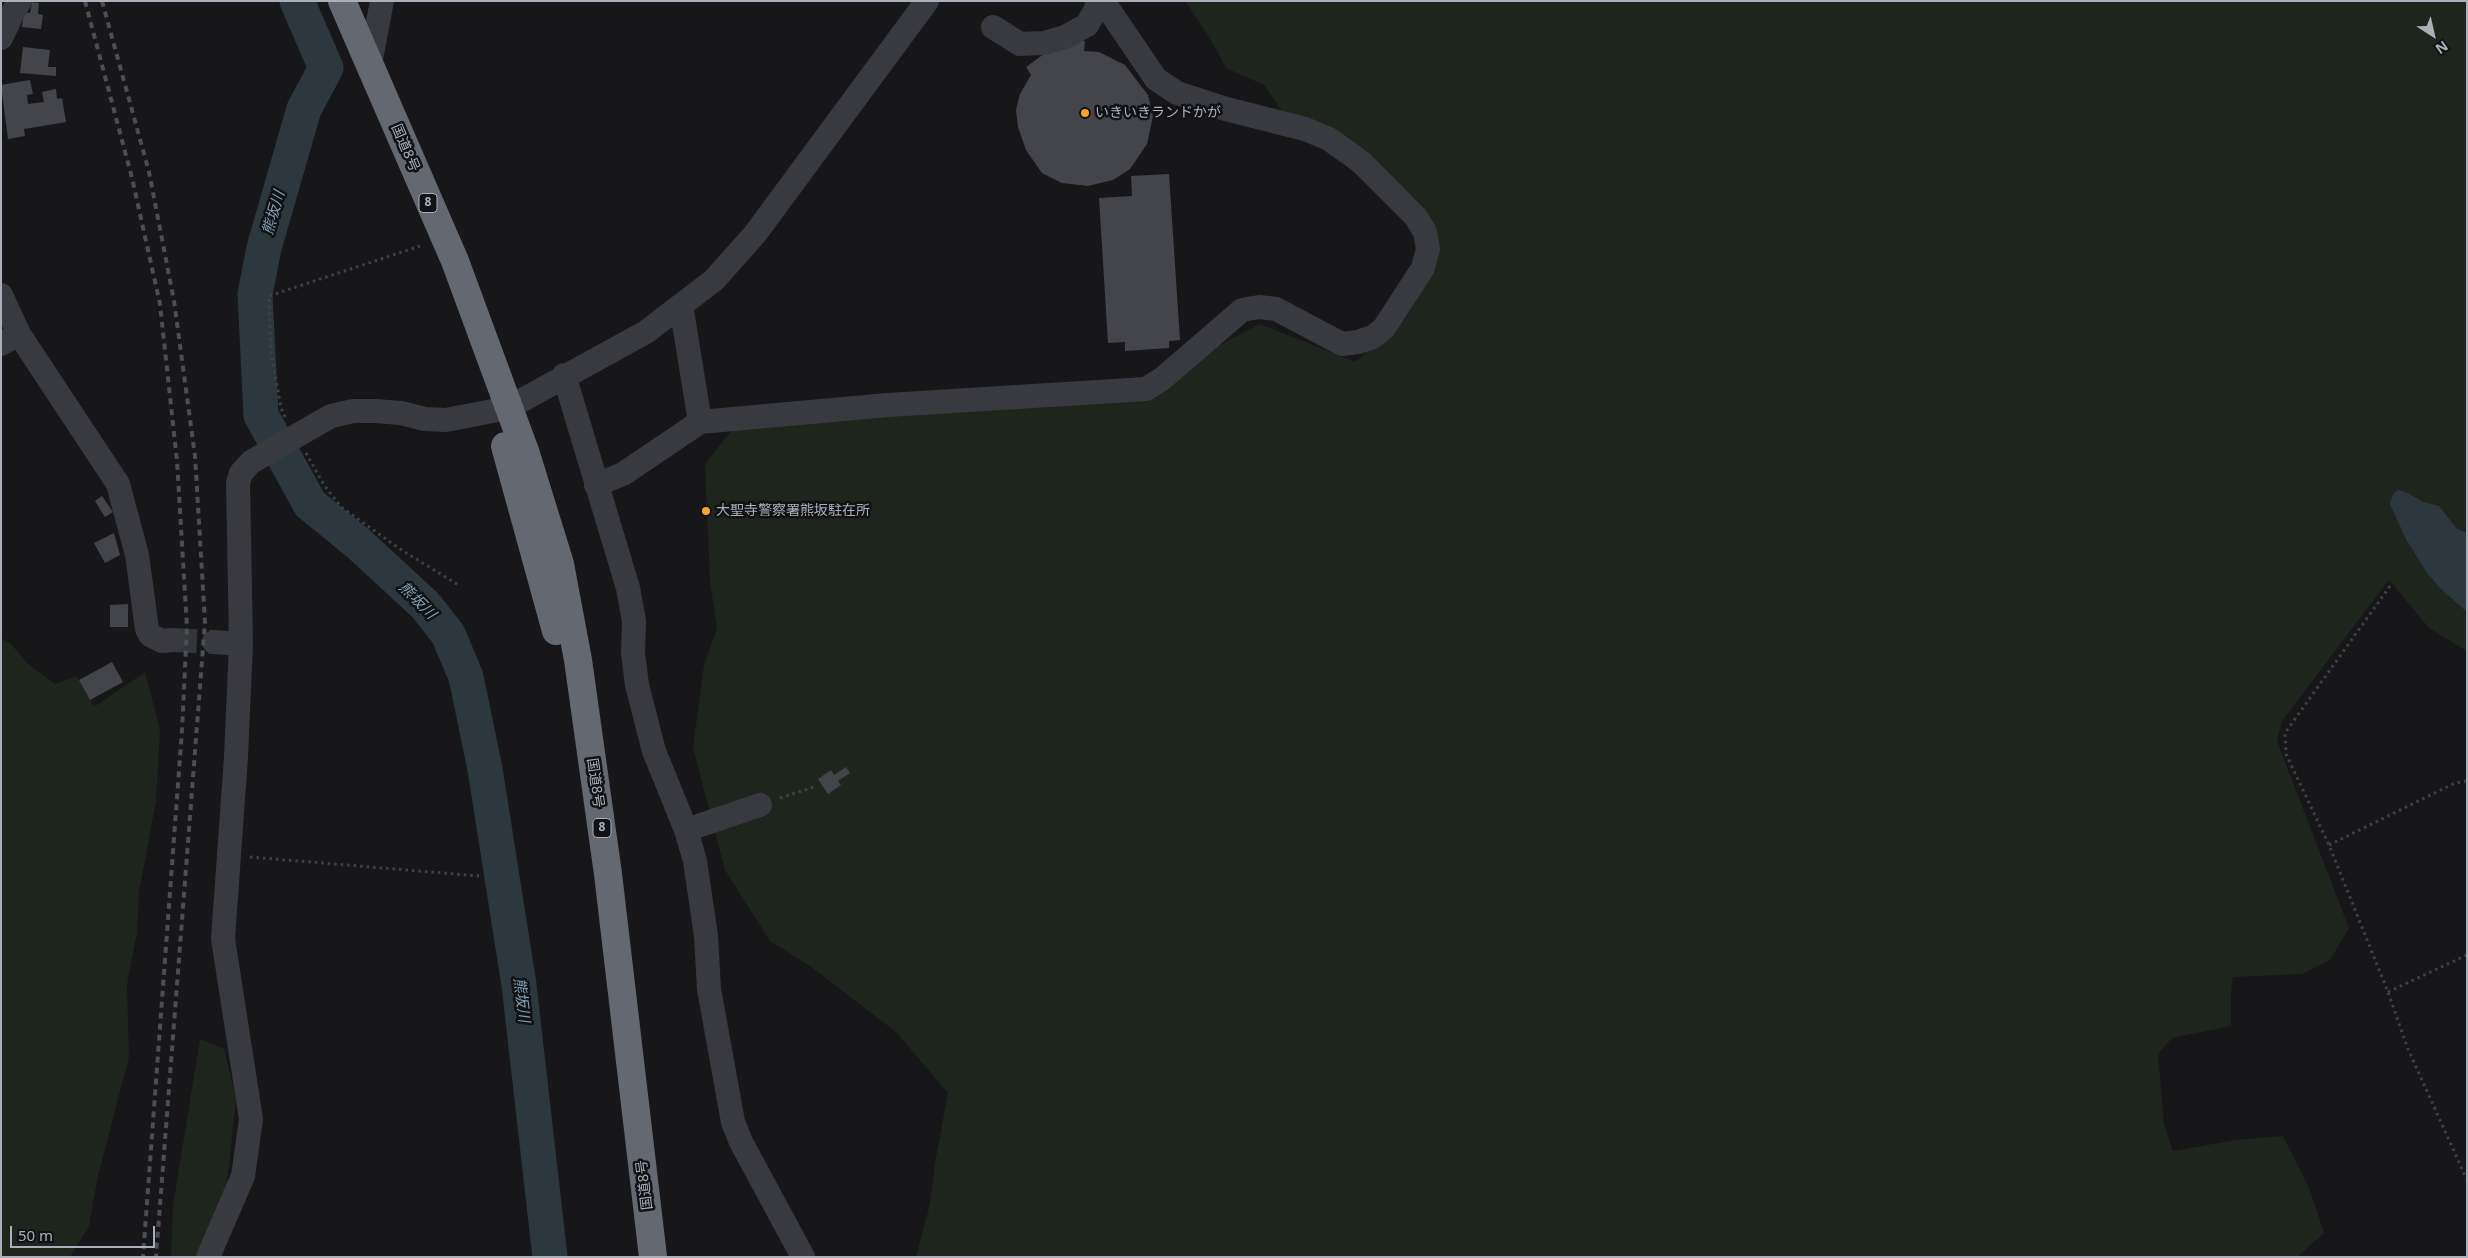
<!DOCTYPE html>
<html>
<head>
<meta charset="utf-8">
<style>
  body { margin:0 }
  #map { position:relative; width:2468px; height:1258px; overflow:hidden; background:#17171a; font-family:"Noto Sans",sans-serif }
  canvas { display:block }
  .frame { position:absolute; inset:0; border:2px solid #a9b0ba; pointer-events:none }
  .north { position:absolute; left:2408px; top:10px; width:50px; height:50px; -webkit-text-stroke:4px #121215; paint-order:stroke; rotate:145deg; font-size:14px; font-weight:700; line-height:20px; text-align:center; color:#a9b0ba }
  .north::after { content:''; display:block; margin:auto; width:18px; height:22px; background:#a9b0ba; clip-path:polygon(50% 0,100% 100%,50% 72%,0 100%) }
  .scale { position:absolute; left:10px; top:1226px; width:145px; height:22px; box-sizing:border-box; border:2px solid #a9b0ba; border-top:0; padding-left:6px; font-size:15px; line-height:18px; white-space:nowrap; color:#a9b0ba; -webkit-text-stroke:4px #121215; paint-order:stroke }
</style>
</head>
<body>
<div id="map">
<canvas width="2468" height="1258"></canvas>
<div class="frame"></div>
<div class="north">N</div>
<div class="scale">50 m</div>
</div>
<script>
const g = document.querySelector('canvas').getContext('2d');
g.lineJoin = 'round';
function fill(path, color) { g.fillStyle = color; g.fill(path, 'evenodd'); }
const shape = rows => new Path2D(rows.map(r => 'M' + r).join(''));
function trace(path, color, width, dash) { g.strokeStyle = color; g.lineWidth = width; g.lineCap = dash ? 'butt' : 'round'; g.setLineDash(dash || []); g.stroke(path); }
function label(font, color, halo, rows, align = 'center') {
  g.font = font + ' "Noto Sans","Noto Sans JP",sans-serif'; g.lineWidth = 5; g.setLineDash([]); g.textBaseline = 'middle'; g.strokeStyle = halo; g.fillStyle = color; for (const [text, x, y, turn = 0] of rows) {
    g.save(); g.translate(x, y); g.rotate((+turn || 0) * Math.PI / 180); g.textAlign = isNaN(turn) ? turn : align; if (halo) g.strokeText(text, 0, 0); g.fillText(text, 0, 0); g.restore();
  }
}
fill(shape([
  [1185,1,2467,1,2467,651,2429,628,2389,580,2282,721,2277,741,2349,928,2330,960,2302,974,2233,977,2231,990,2231,1026,2172,1038,2158,1054,2164,1124,2173,1151,2236,1140,2283,1136,2309,1188,2324,1233,2297,1257,916,1257,930,1204,935,1163,948,1093,896,1032,810,966,770,941,725,870,693,748,704,665,717,628,710,581,705,464,731,431,812,419,1154,394,1210,350,1260,324,1355,362,1405,319,1436,264,1433,226,1423,206,1365,152,1285,115,1264,85,1226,68,1211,40],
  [1,638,10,643,29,665,55,684,77,676,94,707,145,672,160,730,156,801,139,892,137,932,127,985,129,1057,97,1180,89,1226,70,1257,1,1257],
  [200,1039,224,1049,236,1099,225,1202,200,1257,171,1257,173,1205]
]), '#1d251d');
fill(shape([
  [2398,490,2406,492,2423,502,2439,506,2457,529,2467,533,2467,612,2442,590,2427,573,2406,539,2390,504,2393,494]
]), '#2d383e');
trace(shape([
  [297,1,326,68,304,109,264,248,255,294,261,415,310,504,359,544,425,605,448,634,466,677,485,769,519,985,550,1257]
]), '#2d383e', 35);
fill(shape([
  [32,2,39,3,38,14,43,15,41,29,22,27,24,12,30,13],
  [1076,41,1085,41,1084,51,1099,52,1125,65,1148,95,1153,116,1147,144,1130,169,1113,180,1088,186,1062,183,1042,173,1026,150,1018,127,1016,110,1020,94,1031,75,1026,67,1052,48],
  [23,47,50,50,48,67,56,67,56,76,20,73],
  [30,80,33,94,27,95,28,104,44,102,42,92,56,89,57,99,62,98,66,122,24,129,25,136,8,139,1,85],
  [1169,174,1180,340,1169,341,1169,348,1125,351,1125,342,1108,343,1099,198,1132,196,1131,176],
  [102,496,113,512,105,517,95,501],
  [114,533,120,555,105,563,94,543],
  [128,604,128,627,110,627,110,605],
  [112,662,123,682,90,700,79,680],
  [846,767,850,773,838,781,841,785,828,794,818,779,831,770,834,775]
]), '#43454a');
trace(shape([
  [173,640,214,642]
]), '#34363a', 24, [24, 12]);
trace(shape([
  [285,417,281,408,271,352,269,296,420,246],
  [306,453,324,485,341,507,400,549,460,586],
  [2390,586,2285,733,2286,754,2329,845,2388,992,2408,1049,2467,1180],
  [780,798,814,787],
  [2329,845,2455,783,2467,781],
  [250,857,479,876],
  [2388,992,2467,955]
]), '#3e4146', 3, [2.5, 4]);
trace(shape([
  [993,27,1020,44,1044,43,1065,37,1087,25,1095,11,1098,1],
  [1,38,15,8,20,1],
  [370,64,382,1],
  [1,295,19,334,118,484,137,555,147,629,150,635,162,641,173,640],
  [681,305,700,422],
  [1,344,19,334],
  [564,375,628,588,634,621,633,653,637,685,654,751,686,830,695,861,706,936,709,989,733,1122,741,1142,803,1257],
  [596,485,623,474,700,422,888,405,1146,389,1162,379,1242,310,1259,307,1276,309,1342,344,1358,342,1373,337,1384,328,1423,268,1428,249,1425,232,1416,217,1361,162,1329,139,1305,129,1226,109,1177,93,1156,79,1103,1],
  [214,642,241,644],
  [686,830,760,805],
  [208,1257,243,1176,251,1119,223,939,236,757,241,644,238,483,241,473,251,462,331,416,353,411,375,411,401,413,425,419,446,420,508,408,646,332,714,280,755,234,927,1]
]), '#383a3f', 24);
trace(shape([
  [342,1,455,261,525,451,560,564,578,660,608,874,653,1257],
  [505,446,556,631]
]), '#646870', 28);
trace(shape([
  [85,1,132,178,160,304,177,461,187,627,182,730,143,1257],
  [102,1,149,172,174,301,195,456,205,622,156,1257]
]), '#4b4e54', 4, [6, 5]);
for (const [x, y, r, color] of [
  [1085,113,5,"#f9a330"],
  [706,511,5,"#f9a330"]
]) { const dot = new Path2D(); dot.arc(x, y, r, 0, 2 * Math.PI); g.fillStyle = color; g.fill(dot); trace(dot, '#121215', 2); }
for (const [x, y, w] of [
  [428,203,18],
  [602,828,18]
]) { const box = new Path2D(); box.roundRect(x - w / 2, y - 9.5, w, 19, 4); g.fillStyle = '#121215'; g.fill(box); trace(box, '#a9b0ba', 1); }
label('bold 12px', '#a9b0ba', null, [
  ["8",428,203],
  ["8",602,828]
]);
label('14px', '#a9b0ba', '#121215', [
  ["いきいきランドかが",1095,113],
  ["大聖寺警察署熊坂駐在所",716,511]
], 'left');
label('14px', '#a9b0ba', '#121215', [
  ["国道8号",405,148,67],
  ["国道8号",595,783,82],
  ["国道8号",645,1185,-97]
]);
label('italic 15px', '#7fa1b6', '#121215', [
  ["熊坂川",274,213,-74],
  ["熊坂川",417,601,45],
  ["熊坂川",521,1000,83]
]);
</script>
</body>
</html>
